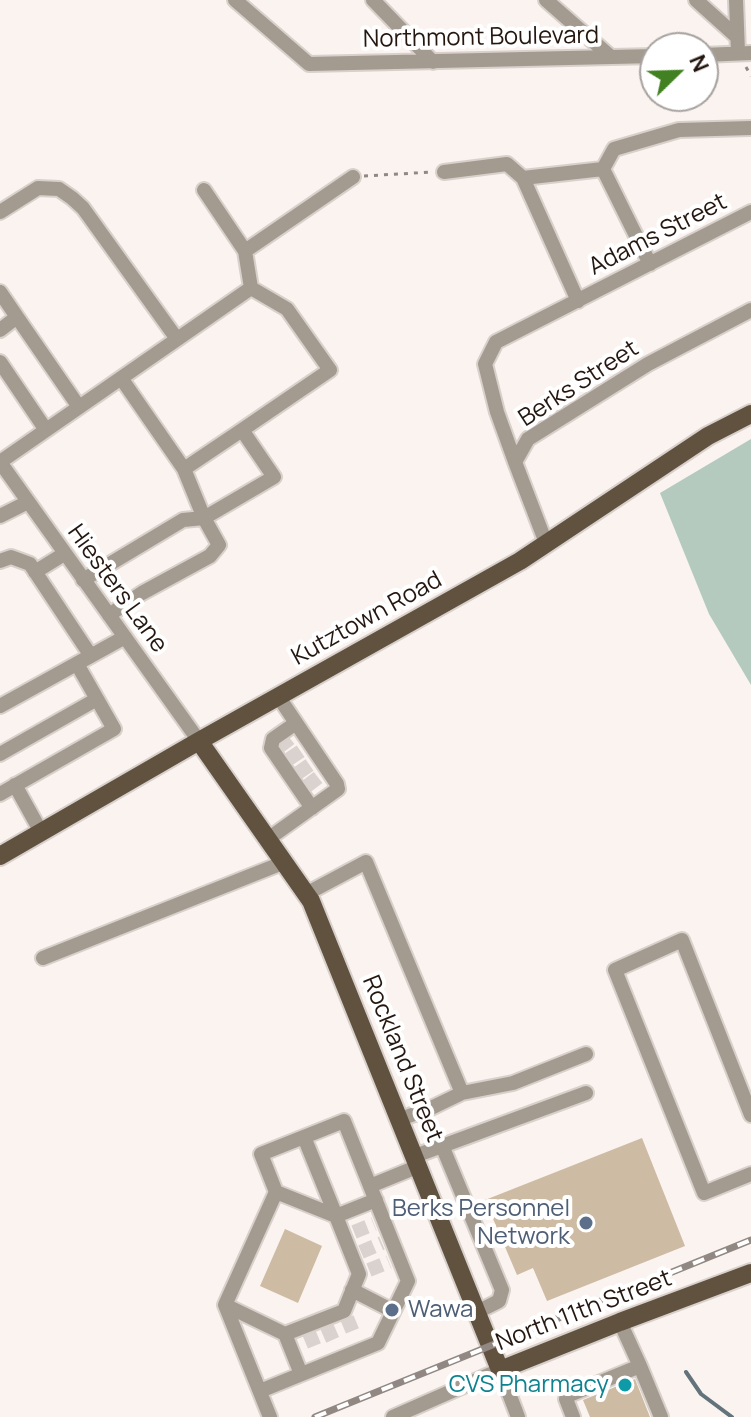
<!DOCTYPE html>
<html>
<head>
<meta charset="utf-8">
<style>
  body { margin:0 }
  #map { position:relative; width:751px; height:1417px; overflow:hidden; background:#faf3ef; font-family:Manrope,sans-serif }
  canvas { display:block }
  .north { position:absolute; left:639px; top:32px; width:80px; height:80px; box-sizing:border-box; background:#fff; border:2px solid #a7a29f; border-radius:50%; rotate:67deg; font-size:22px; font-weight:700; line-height:32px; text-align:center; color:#241710 }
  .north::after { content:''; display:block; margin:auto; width:28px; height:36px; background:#428121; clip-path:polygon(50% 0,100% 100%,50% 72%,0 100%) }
</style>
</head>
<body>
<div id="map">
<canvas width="751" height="1417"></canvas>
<div class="north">N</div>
</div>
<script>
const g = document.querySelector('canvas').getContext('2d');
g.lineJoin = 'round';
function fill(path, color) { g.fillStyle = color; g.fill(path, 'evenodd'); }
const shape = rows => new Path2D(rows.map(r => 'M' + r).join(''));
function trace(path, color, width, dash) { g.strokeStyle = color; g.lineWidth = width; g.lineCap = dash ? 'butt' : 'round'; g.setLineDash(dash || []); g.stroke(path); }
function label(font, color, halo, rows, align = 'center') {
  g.font = font + ' Manrope,sans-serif'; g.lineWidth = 8; g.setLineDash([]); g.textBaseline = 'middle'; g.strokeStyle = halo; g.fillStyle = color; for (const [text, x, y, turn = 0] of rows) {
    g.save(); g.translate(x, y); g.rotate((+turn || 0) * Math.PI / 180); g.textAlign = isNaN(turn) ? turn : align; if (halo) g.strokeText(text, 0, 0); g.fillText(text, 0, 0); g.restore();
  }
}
fill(shape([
  [751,439,751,685,709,614,660,493]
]), '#b4cabf');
trace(shape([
  [686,1372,701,1394,732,1417]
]), '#62737b', 4);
fill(shape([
  [642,1138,685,1246,547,1301,533,1268,517,1275,485,1200],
  [285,1229,322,1246,298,1303,260,1286],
  [635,1379,650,1417,590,1417,583,1400]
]), '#cebba3');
trace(shape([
  [279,747,292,737],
  [289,759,301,751],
  [298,773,311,764],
  [307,786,320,776],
  [354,1232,374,1224],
  [361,1252,382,1243],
  [369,1270,389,1262],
  [347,1318,355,1337],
  [327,1327,335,1345],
  [309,1333,317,1352]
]), '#dad2ce', 14, [14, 7]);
const minor = shape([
  [235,0,309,64,655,56],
  [373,0,433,62],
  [546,0,611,57],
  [696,0,736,36],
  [736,0,738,53],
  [703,55,751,53],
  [603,169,614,149,679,130,751,128],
  [444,172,507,164,523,178],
  [204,190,245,251],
  [0,212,38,188,59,189,72,198,83,208,177,339],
  [251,288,245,251,353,177],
  [0,292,17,317],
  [578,301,523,178,603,169,650,264],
  [0,330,17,317,79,407],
  [0,362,46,430],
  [0,462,199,741],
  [0,462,251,288],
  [515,462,497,412,485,364,496,342,751,212],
  [184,469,242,430],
  [0,516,28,502],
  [546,543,515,462,528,439,648,364,751,310],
  [0,561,11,557,30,564,91,656],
  [35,572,64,554],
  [83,580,183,520,204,518,274,477,242,430,330,370,287,309,251,288],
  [109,615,142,593,210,556,219,545,204,518,184,469,121,378],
  [0,706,125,637],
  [296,723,273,739,271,748,312,808],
  [0,754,97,699,77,664],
  [15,785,41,832],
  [0,794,114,729,97,699],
  [268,839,338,789,337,784,278,696],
  [306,894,366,862,462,1093,429,1109,400,1119],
  [43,958,285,862],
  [462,1093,513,1083,586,1054],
  [751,1115,682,940,615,970,704,1193,751,1174],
  [443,1148,502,1290,499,1301,477,1312],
  [415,1156,586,1093],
  [370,1186,419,1166],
  [352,1290,393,1311],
  [225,1305,285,1334,301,1374],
  [285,1334,344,1311,359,1274,336,1216,376,1200],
  [640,1366,661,1417],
  [260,1391,378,1343,408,1281,344,1121,261,1154,276,1192],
  [270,1417,225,1305,276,1192,336,1216,304,1137],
  [393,1417,500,1370,518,1417],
  [573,1417,566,1399,567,1396,640,1366,620,1322]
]);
const major = shape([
  [199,741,311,901,500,1370,620,1322,751,1273],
  [0,856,199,741,520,561,708,436,751,414]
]);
trace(minor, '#d8d0cb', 18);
trace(major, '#d8d0cb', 22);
trace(shape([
  [746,67,751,76],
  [364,176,433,172]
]), '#928883', 3, [4, 6]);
trace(minor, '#a39b90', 14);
trace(major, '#615240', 18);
const rail = shape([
  [315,1417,751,1240]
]);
trace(rail, '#928883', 7);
trace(rail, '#fff', 4, [12]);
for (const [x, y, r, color] of [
  [586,1223,8,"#5c6f8a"],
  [392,1310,8,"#5c6f8a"],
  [625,1385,8,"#0f9aa8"]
]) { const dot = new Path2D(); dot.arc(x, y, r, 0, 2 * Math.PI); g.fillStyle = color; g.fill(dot); trace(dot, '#fff', 3); }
label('24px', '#241710', '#fff', [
  ["Northmont Boulevard",481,38,-1],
  ["Adams Street",658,235,-27],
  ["Berks Street",579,384,-33],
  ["Hiesters Lane",117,589,54],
  ["Kutztown Road",367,619,-29],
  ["Rockland Street",402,1059,68],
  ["North 11th Street",584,1311,-21]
]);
label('24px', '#4e5e75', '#fff', [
  ["Berks Personnel",570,1209],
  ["Network",570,1237],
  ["Wawa",408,1310,"left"]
], 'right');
label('24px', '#0d838f', '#fff', [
  ["CVS Pharmacy",609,1385]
], 'right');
</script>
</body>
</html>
